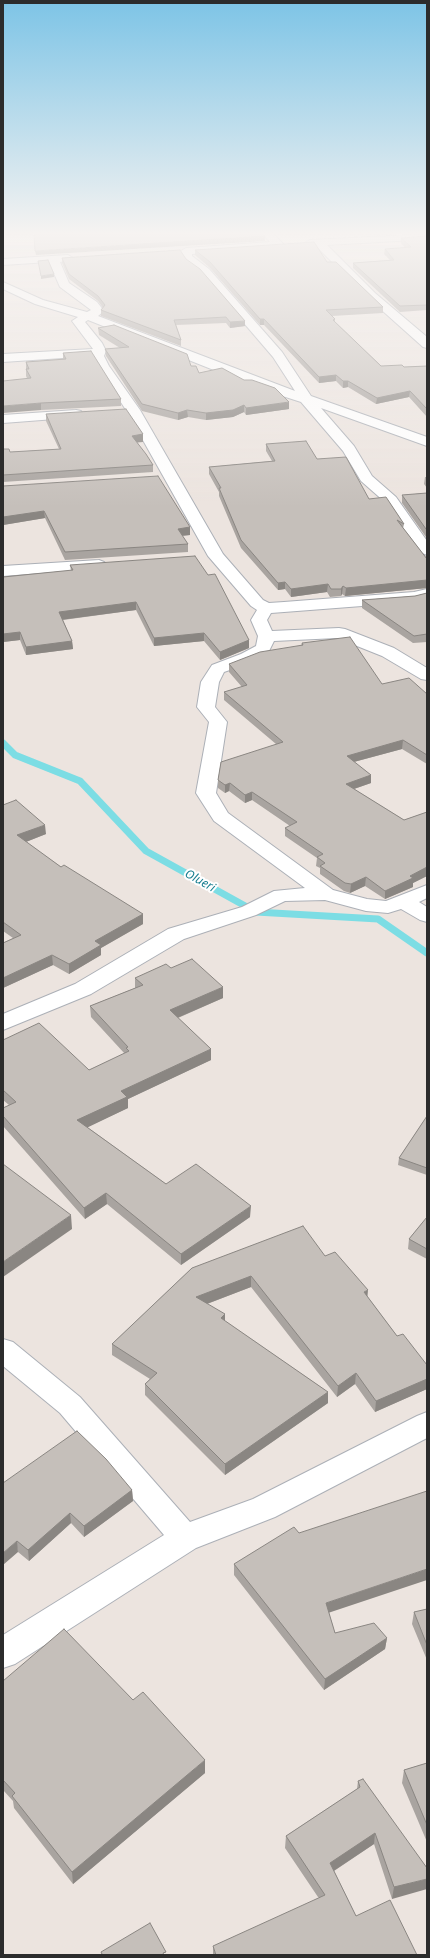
<!DOCTYPE html>
<html>
<head>
<meta charset="utf-8">
<style>
  body { margin:0 }
  #map { position:relative; width:430px; height:1958px; overflow:hidden; background:#ece4df; font-family:"Noto Sans",sans-serif }
  canvas { display:block }
  .frame { position:absolute; inset:0; border:4px solid #2c2c2c; pointer-events:none }
</style>
</head>
<body>
<div id="map">
<canvas width="430" height="1958"></canvas>
<div class="frame"></div>
</div>
<script>
const g = document.querySelector('canvas').getContext('2d');
g.lineJoin = 'round';
const shape = rows => new Path2D(rows.map(r => 'M' + r).join(''));
function trace(path, color, width, dash) { g.strokeStyle = color; g.lineWidth = width; g.lineCap = dash ? 'butt' : 'round'; g.setLineDash(dash || []); g.stroke(path); }
function fill(path, color) { g.fillStyle = color; g.fill(path, 'evenodd'); }
function label(font, color, halo, rows, align = 'center') {
  g.font = font + ' "Noto Sans",sans-serif'; g.lineWidth = 4; g.setLineDash([]); g.textBaseline = 'middle'; g.strokeStyle = halo; g.fillStyle = color; for (const [text, x, y, turn = 0] of rows) {
    g.save(); g.translate(x, y); g.rotate((+turn || 0) * Math.PI / 180); g.textAlign = isNaN(turn) ? turn : align; if (halo) g.strokeText(text, 0, 0); g.fillText(text, 0, 0); g.restore();
  }
}
trace(shape([
  [3,743,15,755,80,781,146,851,256,912,378,919,427,953]
]), '#7cdde4', 7);
const minor = shape([
  [262,233,273,233,284,245,279,248,192,254,192,256,209,269,282,352,311,396,427,437,427,446,321,408,354,446,372,476,396,497,427,541,427,555,422,553,413,544,386,503,361,481,343,451,301,402,264,390,88,320,85,322,102,343,106,351,104,356,109,366,140,410,223,554,263,600,269,603,284,602,414,592,427,589,427,599,414,602,271,613,267,620,272,631,339,628,345,629,394,648,427,668,427,680,421,679,382,656,337,638,274,641,268,653,253,662,224,672,219,682,215,707,227,722,216,793,228,813,333,890,367,899,386,901,427,885,427,898,419,902,427,907,427,922,420,920,401,909,388,913,366,911,325,900,285,901,256,915,184,939,91,994,3,1030,3,1014,75,984,168,929,242,907,274,891,305,888,214,821,196,793,209,722,197,707,201,682,212,665,241,654,256,646,258,636,251,620,257,610,251,606,208,556,126,410,97,366,92,356,3,362,3,354,93,349,72,321,78,317,35,304,3,289,3,282,43,300,87,312,91,310,60,287,49,262,3,265,3,259,68,255,73,258,72,260,60,262,69,283,97,302,104,311,98,316,295,391,273,357,201,273,187,263,182,256,181,251,186,248,270,242,262,233],
  [411,235,416,238,415,240,327,245,375,293,427,337,427,348,423,347,367,297,316,246,306,245,305,243,310,240,411,235],
  [76,410,81,411,83,414,81,417,3,423,3,415,76,410],
  [99,560,104,562,107,565,104,568,3,576,3,566,99,560],
  [3,1339,13,1342,80,1397,190,1522,253,1499,417,1416,427,1412,427,1438,275,1517,196,1548,15,1664,3,1668,3,1635,164,1535,60,1413,3,1366,3,1339]
]);
trace(minor, '#acb0b7', 2);
fill(minor, '#fff');
fill(shape([
  [427,236,427,310,400,312,353,268,353,263,390,260,384,254,385,249,405,248,401,243,401,238],
  [195,250,327,262,383,307,383,313,332,316,335,319,335,322,381,366,404,367,427,366,427,417,409,397,376,404,348,387,343,388,336,381,319,383,264,325,260,325,210,268,195,255],
  [62,258,186,259,245,326,230,328,226,323,176,325,181,340,181,346,101,316,101,310,103,308,98,301,69,279,62,263],
  [98,328,191,366,199,373,289,409,246,415,244,412,233,417,206,420,188,417,178,420,142,411,106,356,105,349,120,348,99,335],
  [63,353,121,399,121,406,41,410,26,376,26,362,63,359],
  [46,414,143,434,143,442,137,442,153,465,153,472,3,482,3,449,10,452,59,449,46,421],
  [266,444,317,459,369,499,404,524,403,528,427,559,427,588,345,596,342,594,341,596,330,597,327,592,291,597,285,589,278,590,241,548,219,496,219,492,209,474,209,467,272,461,266,451],
  [425,477,427,477,427,488,424,484],
  [3,486,190,527,190,535,182,536,188,544,188,552,65,560,45,518,3,525],
  [427,493,427,537,426,537,402,503,402,495],
  [70,565,249,640,249,648,220,660,204,641,154,646,136,610,63,620,72,641,73,649,26,655,20,640,3,642,3,577,71,571],
  [427,593,427,642,413,643,362,608,362,600,415,596],
  [302,643,382,684,427,694,427,764,402,749,354,762,371,775,371,783,354,789,404,820,427,812,427,876,413,883,413,887,385,899,365,886,350,893,344,891,320,874,320,868,316,866,317,858,285,836,285,828,290,826,252,800,245,803,229,791,225,793,218,788,218,780,276,744,224,700,224,692,242,687,229,672,229,664,301,646],
  [3,805,46,834,26,842,61,867,143,914,143,924,101,948,101,955,69,974,53,965,3,988,3,943,13,938,3,931],
  [171,968,223,998,178,1018,211,1049,211,1060,128,1099,128,1108,87,1127,166,1184,250,1217,181,1265,107,1204,85,1219,3,1126,3,1108,9,1105,3,1100,3,1040,89,1070,125,1054,91,1017,90,1006,135,988,135,978],
  [427,1116,427,1175,398,1165,399,1158],
  [427,1217,427,1259,408,1249,409,1239],
  [325,1256,367,1296,397,1336,427,1365,427,1389,375,1412,355,1384,337,1397,251,1287,207,1304,225,1321,328,1392,328,1403,225,1475,145,1395,145,1384,150,1379,112,1355,112,1344,192,1268],
  [3,1483,132,1490,133,1501,84,1537,71,1523,29,1561,18,1552],
  [234,1564,329,1613,335,1633,387,1638,385,1649,324,1690,234,1575],
  [427,1609,427,1660,412,1624,414,1612],
  [3,1681,205,1773,73,1884,14,1808,13,1801,3,1790],
  [427,1763,427,1842,402,1783,404,1770],
  [358,1781,427,1868,392,1899,374,1844,334,1871,356,1916,417,1955,318,1897,285,1848,286,1836,357,1789],
  [213,1946,216,1955,213,1955]
]), '#a9a4a0');
fill(shape([
  [265,236,265,241,36,255,35,251],
  [54,274,54,277,41,279,41,276],
  [260,319,264,319,264,325,260,325],
  [245,321,245,326,230,328,230,322],
  [336,375,336,381,319,383,319,377],
  [343,381,348,381,348,387,343,388],
  [410,391,409,397,376,404,377,398],
  [289,402,289,409,246,415,246,408],
  [41,403,41,410,3,413,3,406],
  [244,405,244,412,233,417,206,420,206,413],
  [187,410,188,417,178,420,178,413],
  [143,434,143,442,132,443,132,436],
  [44,511,45,518,3,525,3,517],
  [190,527,190,535,178,536,178,529],
  [427,580,427,588,345,596,346,588],
  [285,582,285,589,278,590,278,583],
  [328,584,327,592,291,597,291,589],
  [343,586,342,594,341,596,341,589],
  [136,602,136,610,60,620,59,612],
  [20,632,20,640,3,642,3,634],
  [204,633,204,641,154,646,154,638],
  [249,640,249,648,220,660,220,652],
  [72,641,73,649,26,655,26,647],
  [403,740,402,749,346,764,347,756],
  [371,775,371,783,345,792,346,784],
  [230,783,229,791,225,793,225,785],
  [252,792,252,800,245,803,245,795],
  [45,825,46,834,18,845,17,835],
  [427,867,427,876,413,883,413,887,385,899,385,891,410,876],
  [366,877,365,886,350,893,351,884],
  [143,914,143,924,101,948,101,955,69,974,69,964,95,941],
  [52,955,53,965,3,988,3,978],
  [223,987,223,998,170,1021,170,1010],
  [211,1049,211,1060,128,1099,128,1108,78,1132,77,1120,121,1091],
  [106,1193,107,1204,85,1219,84,1208],
  [251,1206,250,1217,181,1265,181,1254],
  [71,1215,72,1229,3,1277,3,1262],
  [251,1276,251,1287,196,1308,196,1297],
  [368,1290,367,1301,364,1292],
  [225,1314,225,1325,221,1318],
  [356,1373,355,1384,337,1397,338,1386],
  [427,1379,427,1389,375,1412,376,1401],
  [328,1392,328,1403,225,1475,225,1464],
  [132,1490,133,1501,84,1537,84,1526],
  [70,1513,71,1523,29,1561,28,1550],
  [17,1541,18,1552,3,1565,3,1553],
  [427,1569,427,1580,325,1614,326,1603],
  [387,1638,385,1649,324,1690,325,1679],
  [205,1760,205,1773,73,1884,72,1872],
  [375,1833,374,1844,329,1874,330,1863],
  [427,1879,427,1889,392,1899,394,1887]
]), '#8a8682');
const building = shape([
  [57,233,262,233,265,236,35,251,34,234,57,233],
  [427,236,427,305,400,306,353,263,394,260,385,249,411,247,401,238,427,236],
  [314,242,327,262,336,262,383,307,326,310,335,319,333,320,381,366,402,365,404,367,427,366,427,409,410,391,377,398,348,381,343,381,336,375,319,377,264,319,260,319,210,262,195,250,314,242],
  [180,250,186,259,200,269,245,321,230,322,226,317,174,320,181,340,101,310,105,305,98,296,69,274,62,258,180,250],
  [48,260,54,274,41,276,38,261,48,260],
  [114,325,187,354,191,366,196,366,199,373,222,368,244,380,252,380,275,388,289,402,246,408,244,405,233,410,206,413,187,410,178,413,142,404,105,349,129,347,98,328,114,325],
  [91,351,121,399,41,403,3,406,3,381,31,378,26,369,29,369,26,362,66,359,63,353,91,351],
  [126,409,143,434,132,436,146,454,153,465,3,475,3,449,9,449,10,452,61,449,46,414,126,409],
  [306,441,317,459,346,457,369,499,386,497,404,524,397,520,427,559,427,580,346,588,343,586,341,589,331,589,328,584,291,589,285,582,278,583,241,540,219,488,221,488,209,467,275,461,266,444,306,441],
  [158,476,190,527,178,529,188,544,65,552,44,511,3,517,3,486,158,476],
  [427,493,427,529,426,529,402,495,427,493],
  [195,556,208,575,215,574,249,640,220,652,204,633,154,638,136,602,59,612,72,641,26,647,20,632,3,634,3,577,73,570,70,565,195,556],
  [427,593,427,634,414,636,362,600,415,596,427,593],
  [350,637,382,684,409,678,427,694,427,755,403,740,347,756,371,775,346,784,404,820,427,812,427,867,410,876,413,878,385,891,366,877,351,884,345,883,320,866,325,863,317,857,323,854,285,828,297,822,252,792,245,795,230,783,225,785,218,780,221,762,283,742,224,692,247,685,229,664,260,652,303,645,302,643,350,637],
  [16,800,45,825,17,835,61,867,64,865,143,914,95,941,101,945,69,964,52,955,3,978,3,943,21,935,3,922,3,805,16,800],
  [192,959,223,987,170,1010,211,1049,121,1091,127,1097,77,1120,166,1184,196,1164,251,1206,181,1254,106,1193,84,1208,3,1116,3,1108,16,1102,3,1090,3,1040,39,1023,89,1070,129,1051,126,1048,128,1047,90,1006,143,985,135,978,166,964,171,968,192,959],
  [427,1116,427,1168,399,1158,427,1116],
  [3,1164,71,1215,3,1262,3,1164],
  [427,1217,427,1249,409,1239,427,1217],
  [303,1226,325,1256,335,1252,368,1290,364,1292,397,1336,403,1334,427,1365,427,1379,376,1401,356,1373,338,1386,251,1276,196,1297,225,1314,221,1318,328,1392,225,1464,145,1384,157,1373,112,1344,192,1268,303,1226],
  [77,1431,106,1459,132,1490,84,1526,70,1513,28,1550,17,1541,3,1553,3,1483,77,1431],
  [427,1491,427,1569,326,1603,335,1633,374,1623,387,1638,325,1679,234,1564,294,1527,299,1533,427,1491],
  [427,1609,427,1645,414,1612,427,1609],
  [64,1629,133,1700,143,1692,205,1760,72,1872,12,1796,15,1793,3,1780,3,1681,64,1629],
  [427,1763,427,1825,404,1770,427,1763],
  [363,1779,427,1868,427,1879,394,1887,375,1833,330,1863,356,1916,390,1900,417,1955,216,1955,213,1946,325,1895,286,1836,360,1787,358,1781,363,1779],
  [150,1923,166,1952,163,1953,164,1955,100,1955,102,1954,101,1952,150,1923]
]);
fill(building, '#c5bfba');
trace(building, '#8a8682', 1);
const sky = g.createLinearGradient(0, 0, 0, 507);
sky.addColorStop(0, '#7dc4e6');
sky.addColorStop(0.46, '#f6f3f1');
sky.addColorStop(1, '#f6f3f100');
g.fillStyle = sky;
g.fillRect(0, 0, 430, 507);
label('italic 12px', '#1a7f91', '#fff', [
  ["Olueri",200,881,29]
]);
</script>
</body>
</html>
